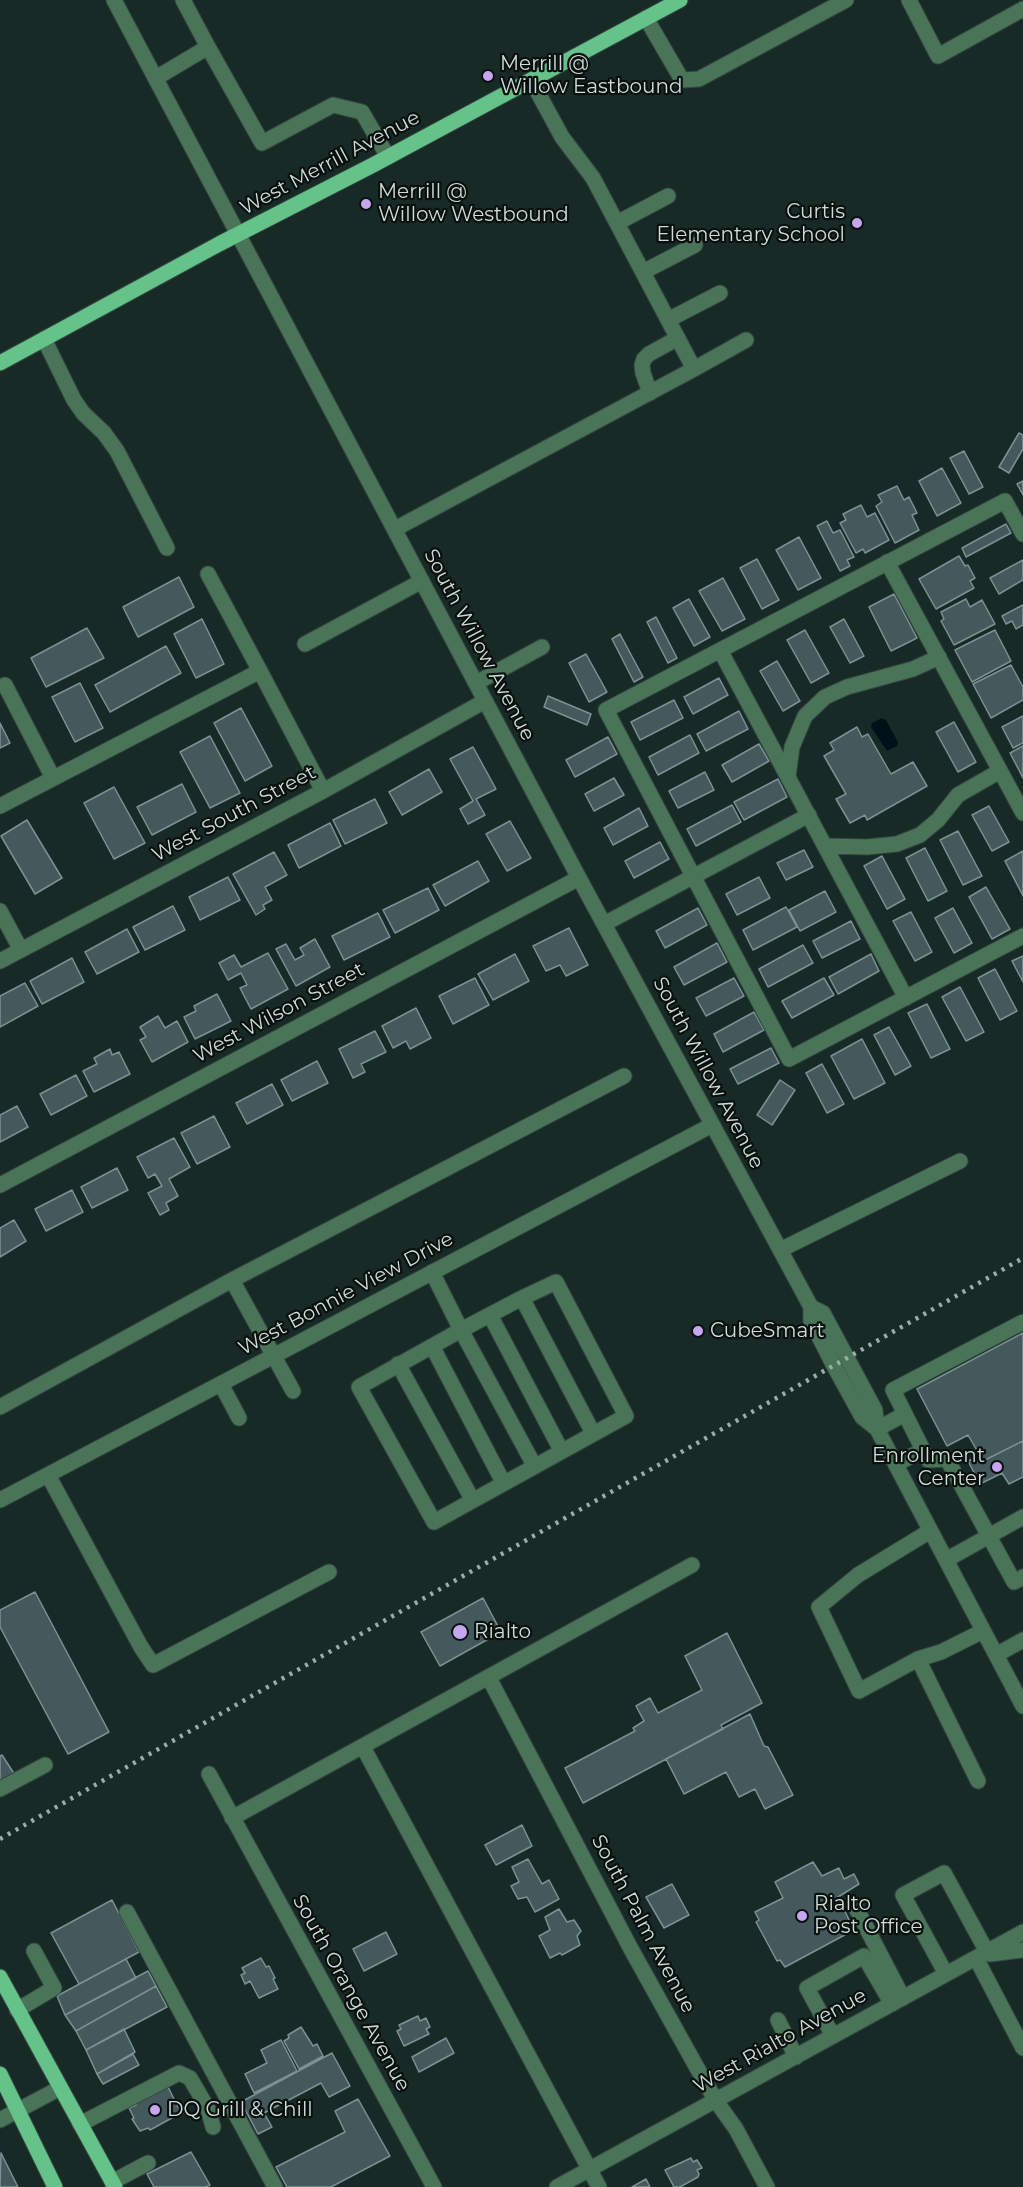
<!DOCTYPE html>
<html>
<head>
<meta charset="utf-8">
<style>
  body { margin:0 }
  canvas { display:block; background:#172a26 }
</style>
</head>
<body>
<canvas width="1023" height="2187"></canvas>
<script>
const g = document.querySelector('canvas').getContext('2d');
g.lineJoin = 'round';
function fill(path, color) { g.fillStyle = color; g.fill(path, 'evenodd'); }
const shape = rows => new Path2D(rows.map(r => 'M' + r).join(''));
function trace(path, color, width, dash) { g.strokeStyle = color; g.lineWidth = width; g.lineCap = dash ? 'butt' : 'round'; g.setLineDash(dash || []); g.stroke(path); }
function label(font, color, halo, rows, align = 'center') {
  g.font = font + ' Montserrat,sans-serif'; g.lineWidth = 4.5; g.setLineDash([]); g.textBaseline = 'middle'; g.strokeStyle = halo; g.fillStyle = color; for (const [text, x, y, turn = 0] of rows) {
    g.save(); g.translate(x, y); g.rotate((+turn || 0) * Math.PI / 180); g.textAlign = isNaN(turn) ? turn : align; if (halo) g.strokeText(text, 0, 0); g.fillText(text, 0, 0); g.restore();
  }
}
fill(shape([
  [882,718,886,720,898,742,897,746,887,751,871,727,872,723]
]), '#00111a');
const building = shape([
  [1019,433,1023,435,1023,449,1009,473,999,467,1019,433],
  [964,451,983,487,969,494,950,458,964,451],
  [942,468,961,503,937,516,919,481,942,468],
  [1023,481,1023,495,1017,484,1023,481],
  [897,486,904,500,909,497,917,513,912,515,919,530,895,543,876,506,882,502,878,495,897,486],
  [861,505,867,517,875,513,889,540,865,553,863,549,856,553,840,523,846,520,843,514,861,505],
  [827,521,833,533,840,530,854,557,847,560,850,566,840,571,817,526,827,521],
  [1006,524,1011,533,966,557,962,548,1006,524],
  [799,537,821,578,798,590,776,550,799,537],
  [959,556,965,566,968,565,975,578,970,581,974,588,936,609,919,579,959,556],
  [757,559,779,600,762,609,740,568,757,559],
  [1023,560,1023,580,999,594,990,578,1023,560],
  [179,577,194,607,138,637,123,607,179,577],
  [723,578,745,619,722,631,699,591,723,578],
  [894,594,917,638,891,651,869,607,894,594],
  [689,599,710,637,694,646,673,608,689,599],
  [966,599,970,607,982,600,995,624,954,645,941,621,944,619,941,612,966,599],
  [1023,605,1023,625,1016,629,1012,621,1006,624,1002,616,1023,605],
  [656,617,677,658,668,663,647,622,656,617],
  [202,619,224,664,196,678,174,634,202,619],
  [844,619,864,656,850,663,830,627,844,619],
  [87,628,104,658,46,687,31,658,87,628],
  [805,630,829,673,811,683,787,640,805,630],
  [995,630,1011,661,972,682,955,650,995,630],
  [620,634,643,677,634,682,612,639,620,634],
  [166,646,181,673,110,712,95,685,166,646],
  [586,654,607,692,589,702,569,663,586,654],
  [777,661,800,701,783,711,760,671,777,661],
  [1011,665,1023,687,1023,700,991,718,973,684,1011,665],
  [719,678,728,695,693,714,684,697,719,678],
  [80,683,103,728,75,742,52,697,80,683],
  [548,696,591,714,587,725,544,707,548,696],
  [674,700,683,718,640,740,631,722,674,700],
  [241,708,272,766,245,781,214,723,241,708],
  [739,711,748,729,706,751,697,734,739,711],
  [1023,716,1023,743,1013,748,1002,727,1023,716],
  [954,722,976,762,958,772,936,732,954,722],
  [0,723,10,743,0,748,0,723],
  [857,727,862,737,868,734,891,774,913,762,927,786,867,820,865,815,850,823,836,799,846,794,824,756,834,750,830,743,857,727],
  [690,735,699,753,658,775,649,757,690,735],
  [210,736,240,793,210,808,180,752,210,736],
  [608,737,617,754,575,777,566,760,608,737],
  [759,744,769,761,732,782,722,765,759,744],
  [1023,746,1023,778,1010,753,1023,746],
  [473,747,496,789,476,799,485,815,468,824,460,809,473,801,450,759,473,747],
  [429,769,442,792,402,815,389,792,429,769],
  [705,772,714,790,678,808,669,791,705,772],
  [614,778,624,795,594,811,585,794,614,778],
  [778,779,787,797,744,820,734,802,778,779],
  [182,784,196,812,152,835,137,807,182,784],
  [114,787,145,843,114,859,84,803,114,787],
  [375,799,387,823,345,844,333,820,375,799],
  [732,805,741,822,696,846,687,829,732,805],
  [989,806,1009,842,992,851,972,815,989,806],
  [639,808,648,826,613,845,604,828,639,808],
  [27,820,62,878,35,894,1,836,27,820],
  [510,821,531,858,507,871,486,834,510,821],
  [330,823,341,846,299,868,288,845,330,823],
  [958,831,982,876,963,885,940,840,958,831],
  [660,842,669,859,634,878,625,861,660,842],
  [925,848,947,891,928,901,906,858,925,848],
  [804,850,813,867,786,880,777,863,804,850],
  [1023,851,1023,896,1005,861,1023,851],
  [274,852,287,875,265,887,272,900,263,905,265,909,256,915,233,874,274,852],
  [882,856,905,899,887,909,864,866,882,856],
  [478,861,489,881,445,906,433,885,478,861],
  [228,877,240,900,200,920,189,897,228,877],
  [759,877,770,898,737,915,726,894,759,877],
  [986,887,1010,929,992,939,969,897,986,887],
  [428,888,439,910,395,933,383,910,428,888],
  [825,891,836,912,800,931,789,910,825,891],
  [173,906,185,930,145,950,133,927,173,906],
  [786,907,797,927,753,950,743,930,786,907],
  [698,908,707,925,665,948,656,931,698,908],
  [953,908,972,943,954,953,935,918,953,908],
  [911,912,932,952,915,961,893,921,911,912],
  [378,913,390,937,344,960,332,936,378,913],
  [851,921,860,939,822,958,813,941,851,921],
  [569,928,588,965,566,976,560,965,546,971,533,946,569,928],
  [127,929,139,952,97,974,85,952,127,929],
  [315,939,330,967,296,986,276,949,286,944,295,960,304,955,300,948,315,939],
  [717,943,727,962,684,985,674,967,717,943],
  [803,945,813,963,768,987,759,969,803,945],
  [268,953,288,989,251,1009,240,988,247,985,241,973,228,980,219,963,234,955,241,967,268,953],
  [515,954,529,981,493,1000,478,974,515,954],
  [871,954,879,971,838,994,829,977,871,954],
  [1023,956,1023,982,1012,961,1023,956],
  [72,958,84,982,42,1004,30,981,72,958],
  [995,969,1017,1011,1000,1020,978,978,995,969],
  [475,978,489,1005,453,1024,439,996,475,978],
  [734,978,744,996,706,1016,696,998,734,978],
  [824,978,834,995,792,1018,782,1001,824,978],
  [25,983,38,1006,0,1027,0,996,25,983],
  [960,987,984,1032,966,1041,942,997,960,987],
  [217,994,231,1021,195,1039,184,1017,196,1011,194,1006,217,994],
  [927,1004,950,1049,931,1058,908,1013,927,1004],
  [416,1008,431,1038,410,1049,406,1041,393,1048,382,1026,416,1008],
  [754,1012,764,1030,723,1052,714,1034,754,1012],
  [158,1016,165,1028,177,1021,188,1042,152,1062,140,1040,146,1037,140,1027,158,1016],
  [889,1027,911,1066,895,1075,874,1035,889,1027],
  [375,1031,386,1052,361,1064,365,1072,353,1078,339,1049,375,1031],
  [862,1039,885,1083,854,1099,831,1056,862,1039],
  [771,1048,779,1063,738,1084,730,1069,771,1048],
  [110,1049,112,1055,119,1052,130,1074,94,1092,83,1071,97,1064,94,1058,110,1049],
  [317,1061,328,1083,292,1101,281,1080,317,1061],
  [822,1064,844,1104,827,1113,806,1073,822,1064],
  [76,1075,87,1096,51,1115,40,1094,76,1075],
  [780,1080,795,1090,772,1125,757,1115,780,1080],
  [272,1084,283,1105,247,1124,236,1103,272,1084],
  [17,1106,28,1127,0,1142,0,1115,17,1106],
  [214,1116,230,1147,197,1164,181,1133,214,1116],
  [174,1138,190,1167,169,1179,178,1196,166,1203,169,1210,160,1215,148,1193,162,1186,155,1174,148,1178,137,1157,174,1138],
  [117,1168,128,1190,92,1208,81,1187,117,1168],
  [72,1190,83,1212,46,1231,35,1209,72,1190],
  [14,1220,26,1241,0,1257,0,1228,14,1220],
  [1023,1333,1023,1441,983,1461,968,1435,947,1446,917,1389,1023,1333],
  [1023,1441,1023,1477,1009,1484,1002,1473,980,1484,968,1461,980,1456,983,1461,1023,1441],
  [35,1592,109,1732,68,1754,0,1627,0,1610,35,1592],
  [483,1598,501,1632,440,1666,421,1632,483,1598],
  [727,1633,762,1703,721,1725,723,1729,583,1803,565,1768,635,1731,633,1728,644,1721,636,1706,650,1698,658,1713,702,1690,685,1656,727,1633],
  [750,1714,764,1746,768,1747,793,1795,765,1809,755,1789,739,1797,726,1772,684,1794,666,1759,750,1714],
  [2,1755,15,1775,0,1783,0,1756,2,1755],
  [522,1825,532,1846,496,1865,485,1845,522,1825],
  [528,1859,542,1884,549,1880,559,1899,535,1912,527,1897,518,1899,511,1886,519,1882,512,1867,528,1859],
  [813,1862,822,1876,839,1868,844,1879,854,1874,859,1884,838,1897,854,1930,785,1967,780,1960,777,1961,756,1922,759,1920,755,1912,783,1898,775,1882,813,1862],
  [672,1884,689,1915,664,1928,646,1897,672,1884],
  [112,1900,139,1952,79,1984,51,1933,112,1900],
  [559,1909,567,1922,574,1920,581,1931,577,1936,580,1945,562,1955,560,1953,550,1958,539,1936,550,1930,545,1917,559,1909],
  [386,1932,397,1954,364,1971,353,1949,386,1932],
  [261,1958,266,1967,269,1966,275,1978,273,1979,278,1989,259,1998,250,1981,245,1984,241,1975,245,1973,242,1968,261,1958],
  [126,1959,136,1978,65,2015,57,1996,126,1959],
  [148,1971,156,1986,76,2031,65,2015,148,1971],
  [156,1986,167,2007,86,2050,76,2031,156,1986],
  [418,2016,420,2021,426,2018,430,2027,426,2029,429,2034,404,2046,397,2031,401,2029,399,2025,418,2016],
  [301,2027,313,2046,317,2044,323,2056,299,2069,284,2041,289,2038,288,2035,301,2027],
  [124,2029,135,2052,97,2074,86,2050,124,2029],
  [446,2038,454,2053,419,2072,412,2057,446,2038],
  [281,2040,297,2071,254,2093,245,2074,267,2063,261,2050,281,2040],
  [332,2053,350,2086,329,2097,321,2083,264,2113,272,2127,258,2134,241,2102,332,2053],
  [133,2054,139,2065,103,2084,97,2074,133,2054],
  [167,2085,181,2113,150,2130,148,2128,140,2131,132,2119,134,2118,129,2108,136,2105,136,2102,167,2085],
  [358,2099,390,2156,331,2187,287,2187,276,2167,345,2132,335,2111,358,2099],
  [191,2152,210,2185,206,2187,154,2187,147,2174,191,2152],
  [1,2153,18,2187,0,2187,1,2153],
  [691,2158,693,2162,697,2160,702,2168,697,2170,699,2174,698,2177,680,2187,674,2187,665,2170,691,2158],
  [646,2179,650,2187,632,2187,646,2179]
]);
fill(building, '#44595b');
trace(building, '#7b9193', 1.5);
const minor = shape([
  [114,0,579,878,811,1307,811,1321,834,1366,862,1417,877,1429],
  [183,0,208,47],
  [909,0,938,56,1023,9],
  [646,18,682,80,699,79,846,0],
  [156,78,208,47,262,143,333,105,362,112,388,157],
  [617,223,668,196],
  [643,272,695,245],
  [668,320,720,293],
  [44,339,74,400,83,413,104,433,117,451,167,548],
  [694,369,746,340],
  [650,393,643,373,642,365,644,359,649,354,678,338],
  [395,529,694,369,593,178,562,137,531,80],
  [1023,534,1005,501,606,710,789,1059,1023,936],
  [887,562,1023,813],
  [208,574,260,671],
  [305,644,422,581],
  [720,650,906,998],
  [476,683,542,647],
  [5,685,53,778],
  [788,777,792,747,805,716,825,697,847,687,913,669,939,657],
  [0,806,260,671,323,791],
  [825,846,867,847,897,844,920,835,938,820,958,795,1000,771],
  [0,911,21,950],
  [604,924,809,815],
  [0,961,323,791,485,701],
  [0,1185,579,878],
  [780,1250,960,1161],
  [432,1272,461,1330,359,1387,434,1522,626,1416,556,1282,522,1298,461,1330,534,1465],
  [232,1280,293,1391],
  [522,1298,593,1433],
  [811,1307,823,1313,875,1410,877,1429,1023,1706],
  [490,1315,561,1450],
  [1023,1322,893,1390,928,1460,947,1459,1014,1582,1023,1577],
  [432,1346,503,1482],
  [398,1364,472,1499],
  [221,1384,239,1418],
  [0,1407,232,1280,624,1076],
  [877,1429,905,1414],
  [896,1464,923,1450],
  [48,1475,141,1647,153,1665,329,1572],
  [0,1500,712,1125],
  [930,1531,858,1575,819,1607,859,1691,918,1659,978,1781],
  [946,1560,1023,1517],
  [996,1655,1023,1640],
  [918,1659,941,1652,983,1631],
  [489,1678,631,1949,696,2066,716,2101,736,2129,767,2187],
  [363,1747,599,2187],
  [209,1774,434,2187],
  [0,1789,45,1765],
  [232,1818,692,1565],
  [854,1904,903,1998],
  [127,1912,275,2187],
  [990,1954,1023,1950],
  [976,1958,1023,2048],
  [946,1974,903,1895,944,1873,987,1952],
  [17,2010,54,1988,34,1951],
  [778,2020,796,2057],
  [833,2036,807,1988,864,1956,892,2004],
  [0,2120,60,2088],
  [80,2124,179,2073,190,2078,208,2109,213,2127],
  [112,2182,148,2163],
  [557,2187,1023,1932]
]);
const major = shape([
  [0,363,219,244,373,165,680,0],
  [0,1977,115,2187],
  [0,2074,55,2187]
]);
trace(minor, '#344642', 17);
trace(major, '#344642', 17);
trace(minor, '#497458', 15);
trace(major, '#65c389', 15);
trace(shape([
  [0,1839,1023,1258]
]), '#9eaca8', 4.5, [3, 6]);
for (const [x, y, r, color] of [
  [488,76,6,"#c7a6ef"],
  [366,204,6,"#c7a6ef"],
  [857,223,6,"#c7a6ef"],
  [698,1331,6,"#c7a6ef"],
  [997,1467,6,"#c7a6ef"],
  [460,1632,8,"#c7a6ef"],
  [802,1916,6,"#c7a6ef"],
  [155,2110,6,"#c7a6ef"]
]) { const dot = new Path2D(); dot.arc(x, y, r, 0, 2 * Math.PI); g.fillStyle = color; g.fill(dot); trace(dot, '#09110f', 2); }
label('20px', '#cfdbd8', '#09110f', [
  ["Merrill @",500,64],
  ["Willow Eastbound",500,87],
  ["Merrill @",378,192],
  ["Willow Westbound",378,215],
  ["Curtis",845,212,"right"],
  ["Elementary School",845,235,"right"],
  ["CubeSmart",710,1331],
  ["Enrollment",985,1456,"right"],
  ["Center",985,1479,"right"],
  ["Rialto",474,1632],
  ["Rialto",814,1904],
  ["Post Office",814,1927],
  ["DQ Grill & Chill",167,2110]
], 'left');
label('20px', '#cfdbd8', '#09110f', [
  ["West Merrill Avenue",330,163,-28],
  ["South Willow Avenue",479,645,62],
  ["West South Street",234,814,-28],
  ["West Wilson Street",279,1013,-28],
  ["South Willow Avenue",708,1073,62],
  ["West Bonnie View Drive",346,1294,-28],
  ["South Palm Avenue",643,1924,62],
  ["South Orange Avenue",351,1993,61],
  ["West Rialto Avenue",780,2041,-29]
]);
</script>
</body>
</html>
